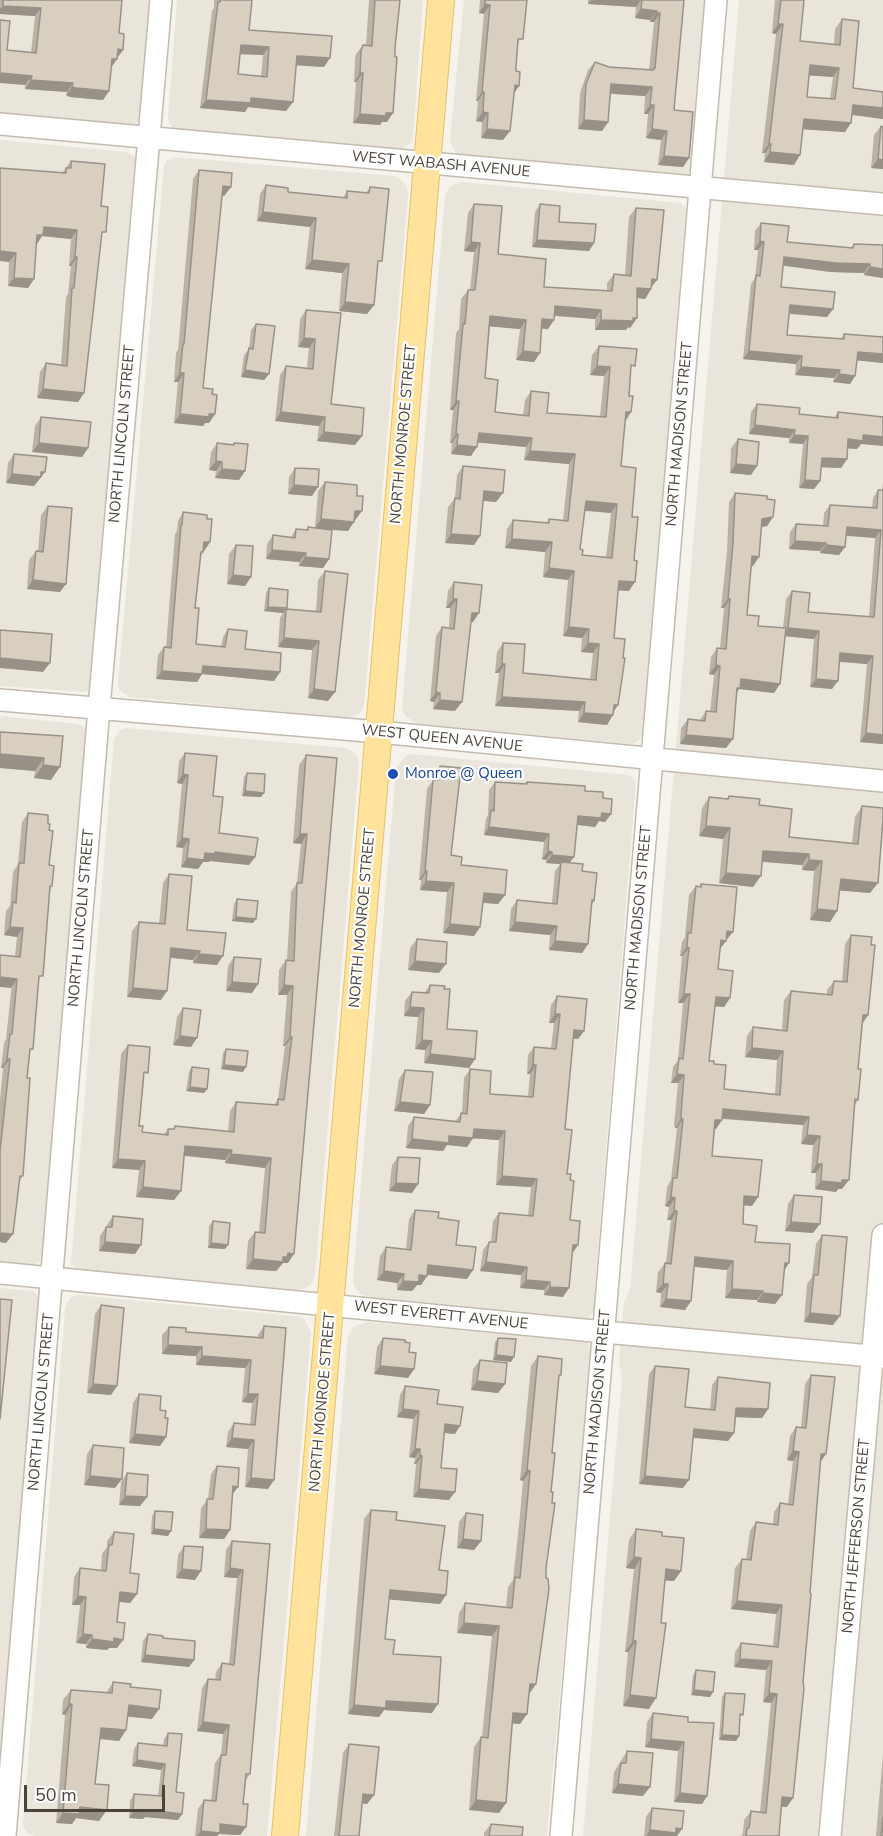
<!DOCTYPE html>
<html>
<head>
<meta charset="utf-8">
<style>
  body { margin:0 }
  #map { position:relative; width:883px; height:1836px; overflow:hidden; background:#f6f3ec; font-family:"Nunito Sans",sans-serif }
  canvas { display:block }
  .scale { position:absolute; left:24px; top:1785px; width:141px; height:27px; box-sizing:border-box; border:3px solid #4b4439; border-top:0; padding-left:8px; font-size:18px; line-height:21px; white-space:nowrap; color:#4b4439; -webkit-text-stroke:4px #fff; paint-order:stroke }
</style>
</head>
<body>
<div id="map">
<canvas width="883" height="1836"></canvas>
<div class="scale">50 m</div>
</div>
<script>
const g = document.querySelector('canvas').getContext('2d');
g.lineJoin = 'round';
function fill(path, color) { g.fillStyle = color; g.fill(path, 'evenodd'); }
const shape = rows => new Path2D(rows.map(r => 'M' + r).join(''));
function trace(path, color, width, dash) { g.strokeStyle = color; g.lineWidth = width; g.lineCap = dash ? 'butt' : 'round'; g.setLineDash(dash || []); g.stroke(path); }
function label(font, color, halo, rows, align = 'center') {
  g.font = font + ' "Nunito Sans",sans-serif'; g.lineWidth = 4.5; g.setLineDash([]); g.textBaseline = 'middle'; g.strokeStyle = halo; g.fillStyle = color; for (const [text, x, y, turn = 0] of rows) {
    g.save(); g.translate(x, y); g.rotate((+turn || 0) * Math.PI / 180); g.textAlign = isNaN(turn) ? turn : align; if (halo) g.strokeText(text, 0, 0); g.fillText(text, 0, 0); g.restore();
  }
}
fill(shape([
  [0,0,151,0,142,115,139,120,134,125,128,126,0,115],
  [177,0,423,0,413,137,410,144,398,151,177,131,172,128,168,119],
  [464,0,704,0,690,170,687,175,684,176,463,157,456,153,452,147,450,138],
  [739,0,883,0,883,1836,583,1836,622,1377,619,1362,624,1303,630,1289],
  [0,140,127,152,135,157,137,163,93,683,90,689,84,692,0,686],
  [174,157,395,176,403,182,407,187,408,194,364,705,361,712,355,716,348,718,129,697,119,690,118,684,164,166,166,161],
  [464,182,680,203,686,208,643,733,640,739,635,743,630,744,417,724,405,716,402,709,445,196,448,189,455,184],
  [0,716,77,724,83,726,87,736,44,1254,42,1260,33,1265,0,1262],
  [127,728,345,748,351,750,357,756,359,764,315,1275,313,1282,304,1289,297,1290,78,1270,71,1264,114,739,121,729],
  [412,754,629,775,636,781,595,1287,596,1311,585,1320,580,1320,568,1316,369,1297,361,1294,355,1288,353,1280,396,768,405,756],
  [0,1288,33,1291,41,1298,0,1777],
  [78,1295,295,1316,304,1318,311,1332,267,1836,37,1836,29,1834,24,1829,23,1823,65,1310,67,1303,72,1297],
  [367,1322,566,1340,581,1339,593,1347,595,1359,589,1371,547,1836,306,1836,348,1336,353,1327]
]), '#eae5da');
const minor = shape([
  [0,124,883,204],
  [0,700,379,732,883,781],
  [0,1273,604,1332,883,1357],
  [5,1836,99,708,161,0],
  [561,1836,716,0],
  [830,1836,883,1235]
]);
const major = shape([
  [285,1836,441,0]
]);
trace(minor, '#c2bbae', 24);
trace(major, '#e6c16a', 28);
trace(minor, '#fff', 21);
trace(major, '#ffe39c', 26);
fill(shape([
  [0,0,122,0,119,33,123,50,111,67,109,91,103,100,70,97,66,95,67,92,25,89,25,85,7,50,31,53,35,16,0,14],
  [214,0,252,0,249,30,324,67,296,65,293,102,286,111,248,107,245,112,200,108,212,11,214,8],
  [240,54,263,55,261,76,238,74],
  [369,0,400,0,387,122,382,122,380,125,353,123,356,82,354,82,355,59,356,54,363,45,366,46],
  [480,0,527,0,518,46,514,93,503,140,481,138,482,122,476,121,478,101,476,101,484,14,479,13],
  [588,0,684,0,674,110,689,158,683,167,658,165,661,140,646,138,648,114,644,114,645,96,611,94,608,122,602,131,578,129,580,93,588,70,595,62,609,67,649,70,654,22,650,22,650,20,635,18,636,7,588,4],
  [775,0,804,0,800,41,834,44,835,29,842,19,853,88,883,92,883,119,852,115,845,132,803,129,794,165,764,162,765,153,762,153,776,34,772,33],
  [809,75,833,77,830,99,807,97],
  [881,126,883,169,871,168,874,135],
  [71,161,101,206,101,238,84,393,78,402,37,398,40,372,46,363,61,365,66,297,68,294,71,266,69,266,71,239,42,236,36,244,34,279,28,288,8,286,9,262,62,173],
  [199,170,231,187,224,196,222,196,203,388,212,394,215,414,209,423,205,423,203,426,174,423,178,382,174,382,176,353,178,350,193,179],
  [266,185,288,192,343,198,347,191,366,193,370,187,377,268,374,305,367,314,339,311,342,273,305,269,310,227,257,221,260,194],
  [474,204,498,254,544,287,607,291,607,283,614,274,625,275,629,217,636,208,651,288,651,289,645,299,637,298,637,318,630,328,628,327,626,330,595,330,595,319,554,316,548,329,542,329,534,362,516,360,520,329,490,326,485,378,495,412,523,415,525,400,531,391,547,413,600,417,604,376,590,375,592,355,599,346,631,372,625,422,621,466,632,517,629,591,618,590,614,638,613,712,607,725,578,722,579,711,495,706,499,673,495,673,497,652,503,643,523,673,590,680,593,653,581,652,582,638,563,636,568,580,543,577,545,552,505,548,507,529,513,520,546,523,549,519,563,520,569,464,524,460,526,447,478,442,471,456,451,454,452,443,450,443,453,410,450,410,456,333,459,329,461,299,468,290,470,290,474,252,464,251,468,213],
  [585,511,611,513,606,557,582,555,580,549],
  [540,204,559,222,594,243,589,251,532,247,535,212],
  [761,223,787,242,851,248,854,244,883,278,864,275,864,273,831,272,783,265,781,287,833,309,827,317,789,314,787,335,841,339,844,334,882,337,883,335,883,363,857,360,855,376,850,384,833,382,834,378,795,375,796,364,743,359,751,284,755,278,758,250,754,250,755,231],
  [306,310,341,313,331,404,355,445,317,441,319,426,275,421,280,375,286,366,307,368,309,348,298,347,300,319],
  [256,324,269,374,264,380,241,377,244,355,249,349,251,330],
  [757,404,799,414,834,418,838,412,861,444,857,449,847,448,847,459,841,468,821,467,820,481,814,489,799,488,803,444,789,443,789,438,749,434,751,412],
  [41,417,88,448,82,457,32,452,35,426],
  [738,439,751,475,730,473,731,448],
  [217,443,233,445,234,443,245,471,239,480,215,478,216,471,209,470,211,452],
  [14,454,39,481,38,481,34,486,6,483,8,463],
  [463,466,496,502,483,501,474,545,445,543,448,507,455,498,457,475],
  [295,468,312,496,288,494,289,477],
  [325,482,357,496,362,511,355,520,354,520,348,531,330,530,329,559,323,568,299,566,299,562,266,559,267,544,273,535,291,537,296,529,306,530,308,527,315,528,318,491],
  [883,483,883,744,860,742,867,664,839,662,832,689,810,687,814,639,785,636,774,693,739,689,736,693,726,748,680,744,681,728,688,719,700,720,706,711,710,712,714,675,709,674,711,657,717,648,720,648,724,608,721,608,727,552,729,502,735,493,767,499,773,517,767,526,761,527,753,566,751,565,747,615,758,626,783,628,786,599,792,591,808,612,869,617,875,538,846,536,845,547,839,555,820,553,820,551,789,549,790,532,796,524,823,526,824,513,830,505,872,508,873,498,878,490,882,490],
  [48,506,60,592,27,589,29,560,36,551,38,551,41,515],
  [183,512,207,519,210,542,200,557,195,608,196,644,221,647,223,637,228,629,245,649,280,672,274,681,202,674,197,682,156,679,158,655,164,647,166,647,175,534,177,531,178,521],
  [236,545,245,586,227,584,229,554],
  [325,571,328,701,308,698,312,650,278,647,280,618,283,613,264,611,266,593,269,588,287,609,316,611,318,580],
  [454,582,473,622,470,622,455,711,433,709,434,702,430,701,436,636,442,627,449,628,450,608,446,608,448,591],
  [0,732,63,736,51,780,34,778,35,771,0,768],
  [185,753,213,796,219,833,255,857,249,865,210,861,209,862,203,862,198,869,181,867,183,848,176,847,182,784,177,783,179,761],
  [306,755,337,758,288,1263,283,1263,276,1271,246,1269,248,1241,255,1232,259,1232,265,1168,225,1163,225,1160,184,1156,181,1191,174,1200,136,1197,139,1170,112,1168,121,1054,128,1045,144,1079,139,1126,142,1132,164,1134,168,1129,173,1129,175,1126,228,1132,230,1111,236,1102,274,1105,278,1099,285,1046,283,1046,287,995,278,995,279,970,286,960,287,960,291,892,297,883,301,844,293,843,299,765],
  [440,766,451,855,461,865,505,895,498,904,483,903,480,927,474,936,443,933,447,892,420,890,421,880,419,880,427,789,433,780,433,775],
  [247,773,261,797,242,796,244,777],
  [495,782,526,784,527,782,585,791,603,798,611,814,605,822,599,821,595,827,577,825,570,863,582,871,594,901,592,904,588,944,582,953,549,950,550,935,509,931,511,909,517,900,552,903,555,871,560,864,546,863,546,860,542,859,544,842,484,835,486,819,488,815,489,790],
  [729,796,759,805,789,837,852,843,855,817,862,806,870,893,839,890,837,911,830,922,810,920,814,871,802,870,802,865,762,862,753,887,719,883,723,839,699,836,702,808,709,797,726,799],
  [28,813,48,824,49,865,52,886,50,890,27,1078,23,1176,19,1181,13,1234,6,1243,0,1242,0,1100,3,1068,1,1068,4,1043,6,1039,17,937,4,935,6,911,10,906,13,872,18,864,22,822],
  [169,874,187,930,217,965,193,963,193,960,170,958,161,1000,127,997,132,931,139,922,159,924,163,883],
  [701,884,733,932,720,948,718,969,730,998,724,1007,715,1006,709,1061,714,1064,724,1089,775,1094,777,1060,745,1057,747,1036,753,1027,782,1030,784,1000,791,991,827,995,827,990,834,981,842,982,845,944,851,935,868,1015,862,1024,858,1069,858,1100,855,1105,842,1189,838,1189,836,1192,815,1189,816,1173,811,1173,813,1145,801,1144,803,1125,722,1119,716,1129,715,1129,712,1156,758,1197,752,1206,744,1205,743,1224,755,1242,789,1263,784,1271,782,1295,775,1304,757,1302,757,1300,725,1298,727,1270,694,1267,691,1301,685,1310,660,1307,661,1293,656,1292,658,1272,665,1263,666,1263,671,1220,667,1220,669,1207,665,1206,667,1187,671,1180,677,1128,675,1128,674,1125,678,1083,671,1083,673,1067,678,1060,683,1003,678,1003,682,956,680,956,682,942,685,937,689,895,696,886,699,887],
  [237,899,253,923,232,921,234,904],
  [417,939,439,973,408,970,410,948],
  [234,957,252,993,226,991,228,966],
  [430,985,447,1029,475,1059,469,1068,424,1063,425,1050,415,1049,418,1017,404,1016,405,1001,412,992,424,993],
  [557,996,584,1031,578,1039,573,1039,565,1129,567,1174,570,1180,570,1220,572,1253,563,1297,544,1295,544,1290,520,1288,521,1275,480,1271,483,1250,489,1242,491,1242,493,1221,499,1213,528,1216,531,1187,496,1185,499,1140,473,1138,467,1147,447,1145,443,1151,406,1148,408,1126,414,1117,455,1121,462,1113,464,1078,470,1069,490,1094,528,1096,530,1074,527,1074,528,1055,534,1047,551,1048,554,1023,549,1023,551,1005],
  [183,1008,191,1047,173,1045,177,1017],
  [226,1049,243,1072,221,1069,223,1053],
  [192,1067,207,1089,204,1093,186,1091,189,1072],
  [405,1070,430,1105,424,1114,394,1111,399,1079],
  [398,1157,412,1193,389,1191,392,1165],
  [794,1195,813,1233,785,1231,788,1204],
  [415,1210,438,1218,456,1245,467,1279,427,1275,427,1276,421,1285,417,1285,412,1291,397,1290,397,1283,377,1280,380,1256,386,1247,406,1249,409,1219],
  [113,1216,135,1254,99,1251,100,1236],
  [213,1221,225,1249,208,1248,209,1226],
  [822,1235,833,1325,804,1322,807,1284,812,1277,816,1244],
  [101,1305,111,1395,87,1393,95,1314],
  [264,1326,268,1489,245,1487,248,1449,226,1447,228,1432,234,1423,250,1425,252,1403,242,1402,245,1368,196,1365,196,1356,162,1354,162,1335,169,1327,186,1332,258,1337,258,1335],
  [383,1338,405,1342,409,1352,414,1369,408,1378,374,1374,377,1347],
  [498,1338,511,1362,493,1360,495,1342],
  [538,1356,559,1379,552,1453,551,1492,546,1568,536,1684,529,1694,527,1714,520,1724,513,1723,499,1813,469,1810,474,1747,481,1737,482,1737,492,1636,457,1633,459,1613,465,1603,506,1607,508,1587,513,1580,520,1515,523,1481,520,1480,531,1366],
  [480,1360,505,1384,498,1393,471,1390,473,1369],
  [655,1366,685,1407,710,1410,712,1385,718,1377,768,1409,762,1418,736,1417,734,1433,728,1441,693,1438,683,1488,639,1484,649,1374],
  [811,1375,820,1462,787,1807,782,1807,779,1836,741,1836,743,1833,744,1820,751,1811,760,1812,771,1703,763,1702,766,1670,734,1667,735,1652,741,1643,773,1646,776,1614,731,1609,735,1568,742,1559,746,1560,750,1531,756,1522,773,1524,774,1512,780,1503,788,1504,793,1461,787,1460,790,1436,796,1427,801,1428,805,1384],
  [405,1386,437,1404,455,1434,444,1433,441,1468,449,1500,413,1497,416,1464,414,1464,415,1458,409,1457,413,1419,397,1417,400,1395],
  [139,1394,160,1410,165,1418,166,1437,160,1446,129,1443,133,1403],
  [93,1445,115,1488,84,1485,87,1454],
  [217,1466,232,1494,230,1530,224,1539,199,1538,201,1508,208,1499,211,1474],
  [127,1473,147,1497,140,1506,119,1505,121,1482],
  [371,1510,396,1520,439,1570,446,1595,440,1604,389,1599,385,1639,393,1654,432,1713,384,1710,379,1717,348,1714,364,1519],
  [155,1511,168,1536,151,1534,152,1516],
  [466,1513,481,1541,474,1550,457,1548,459,1522],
  [636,1529,662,1536,681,1571,674,1581,665,1580,661,1623,649,1709,623,1706,628,1652,625,1652,634,1569,626,1568,629,1540],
  [114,1532,130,1573,137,1594,130,1603,119,1602,117,1622,117,1648,109,1648,107,1650,86,1648,86,1644,76,1643,80,1605,72,1605,74,1577,80,1568,101,1570,102,1554,107,1547,107,1541],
  [232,1541,270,1544,250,1774,246,1780,243,1804,246,1827,240,1835,219,1834,217,1836,195,1836,198,1809,204,1800,211,1801,215,1763,221,1755,223,1734,197,1731,202,1688,208,1679,215,1680,216,1672,222,1663,229,1664,237,1578,224,1577,226,1550],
  [184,1546,195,1580,176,1578,178,1555],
  [148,1634,163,1638,194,1660,189,1667,141,1662,143,1641],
  [696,1670,713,1692,710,1697,691,1695,693,1675],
  [113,1682,130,1687,152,1719,128,1716,126,1730,119,1741,99,1739,95,1784,99,1821,76,1818,72,1824,56,1823,65,1715,62,1714,63,1700,71,1690,106,1693],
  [725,1693,740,1719,739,1736,736,1741,719,1740,722,1697],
  [653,1713,688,1722,707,1796,702,1804,674,1802,678,1751,645,1747,647,1722],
  [168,1733,176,1792,182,1814,178,1820,145,1817,143,1819,129,1818,130,1801,134,1794,158,1796,161,1770,132,1766,134,1749,138,1743,163,1746,164,1739],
  [349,1744,374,1795,367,1804,362,1803,359,1836,334,1836,343,1753],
  [627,1751,643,1796,612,1793,614,1772],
  [883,1754,883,1836,876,1836],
  [652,1808,677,1836,644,1836,646,1817],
  [491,1824,522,1836,484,1836,484,1833]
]), '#bab2a6');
fill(shape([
  [591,0,641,0,636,7,588,4],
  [485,4,490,5,484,14,479,13],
  [3,6,41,8,35,16,0,14,0,9],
  [641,9,657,11,650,20,635,18],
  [656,13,660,13,654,22,650,22],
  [778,24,783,24,776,34,772,33],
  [241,45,269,47,263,55,235,54],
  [118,49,123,50,117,58],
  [297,56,330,58,324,67,291,65],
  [112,59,117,59,111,68],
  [810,65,839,68,833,77,803,75],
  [0,73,32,76,25,85,0,83],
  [360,73,363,73,356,82,354,82],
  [31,80,73,83,67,92,25,89],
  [611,84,652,87,645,96,605,93],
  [515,85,519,86,513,95],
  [72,87,109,91,103,100,70,97,66,95],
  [482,92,484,92,478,101,476,101],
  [251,98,293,102,286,111,248,107,245,112,200,108,206,100],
  [650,105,654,105,648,114,644,114],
  [853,105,883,108,883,119,846,114],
  [483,112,488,113,482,122,476,121],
  [386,113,393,113,387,122,382,122,380,125,353,123,360,114],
  [804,119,851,123,845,132,798,129],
  [584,120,608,122,602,131,578,129],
  [487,129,510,131,503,140,481,138],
  [652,129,667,131,661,140,646,138],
  [769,144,771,144,765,153,762,153],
  [770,152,800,155,794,165,764,162],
  [664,156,689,158,683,167,658,165],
  [878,159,883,160,883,169,871,168],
  [223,186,231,187,224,196,217,195],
  [263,212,316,218,310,227,257,221],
  [44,227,77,230,71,239,42,236,37,244,31,243,37,235],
  [537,240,594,243,589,251,532,247],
  [760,241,764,242,758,250,754,250],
  [471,242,480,243,474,252,464,251],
  [0,251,16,253,9,262,0,261],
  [75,257,77,257,71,266,69,266],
  [784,257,870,264,864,273,831,272,778,265],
  [312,260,349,264,342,273,305,269],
  [870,267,883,269,883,278,864,275],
  [14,278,34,279,28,288,8,286],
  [652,279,657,280,650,289],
  [637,288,651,289,645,299,631,297],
  [345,302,374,305,367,314,339,311],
  [790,305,833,309,827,317,784,313],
  [555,306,601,310,595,319,549,315],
  [490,316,526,320,520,329,484,326],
  [633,318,637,318,630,328,628,327,626,330,595,330,601,320],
  [542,319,554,320,548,329,536,328],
  [304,338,315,339,309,348,298,347],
  [523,351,540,353,534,362,516,360],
  [749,351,802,356,796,364,743,359],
  [858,352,883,354,883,363,853,360],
  [597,366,610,367,604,376,590,375],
  [801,367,840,370,834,378,795,375],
  [245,370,269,374,264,380,241,377],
  [180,373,184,373,178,382,174,382],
  [839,374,855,376,850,384,833,382],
  [43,389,84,393,78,402,37,398],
  [456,401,459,401,453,410,450,410],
  [281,412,325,417,319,426,275,421],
  [626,412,631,412,625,422],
  [180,414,215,414,209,423,205,423,203,426,174,423],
  [755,425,795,430,789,438,749,434],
  [324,432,362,436,355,445,317,441],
  [479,433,532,438,526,447,472,442],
  [456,434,458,434,452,443,450,443],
  [794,435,808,436,803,444,789,443],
  [863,435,883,437,883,446,861,444,857,449,842,448,848,439],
  [39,443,88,448,82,457,32,452],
  [457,445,477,447,471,456,451,454],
  [530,451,575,454,569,464,524,460],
  [822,458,847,459,841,468,816,467],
  [216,461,222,462,216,471,209,470],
  [736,464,757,466,751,475,730,473],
  [222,469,245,471,239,480,215,478],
  [41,472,45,472,34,486,6,483,12,474],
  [805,480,820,481,814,489,799,488],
  [294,485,318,487,312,496,288,494],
  [484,491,503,493,496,502,478,500],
  [586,501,617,504,611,513,580,510],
  [355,511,362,511,355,520,349,520],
  [773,517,767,526,756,528,762,519],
  [321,519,354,522,348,531,315,528],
  [847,527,881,530,875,538,841,535],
  [451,534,480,536,474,545,445,543],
  [512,539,552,542,545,552,505,548],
  [795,541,826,543,820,551,789,549],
  [204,542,210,542,204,551],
  [826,545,845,547,839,555,820,553],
  [272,550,306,553,299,562,266,559],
  [752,556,759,557,753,566,745,565],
  [305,557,329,559,323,568,299,566],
  [549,568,574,571,568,580,543,577],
  [233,575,251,577,245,586,227,584],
  [33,580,66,584,60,592,27,589],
  [619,581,635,582,629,591,613,590],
  [453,599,457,599,450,608,446,608],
  [728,599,730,599,724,608,721,608],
  [268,607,286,609,283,613,264,611],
  [472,613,479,613,473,622,465,622],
  [569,627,589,629,582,638,563,636],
  [788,628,819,631,814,639,782,636],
  [284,638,319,641,312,650,278,647],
  [588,643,599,644,593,653,581,652],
  [840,653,873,656,867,664,834,661],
  [0,658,50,663,43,672,0,668],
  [502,664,505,664,499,673,495,673],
  [716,665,720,666,714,675,709,674],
  [203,666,280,672,274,681,202,674,197,682,156,679,162,671],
  [741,679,780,684,774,693,739,689,734,697],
  [816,679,838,681,832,689,810,687],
  [314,689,335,692,328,701,308,698],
  [436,692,440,693,434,702,430,701],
  [502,697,585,702,579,711,495,706],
  [440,700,462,702,455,711,433,709],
  [614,705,618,705,612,714],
  [584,713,613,715,607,725,578,722],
  [866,733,883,735,883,744,860,742],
  [686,735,733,739,726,748,680,744],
  [0,754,44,758,35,771,0,768],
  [43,765,60,767,51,780,34,778],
  [183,774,188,775,182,784,177,783],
  [245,791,264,793,261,797,242,796],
  [602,813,611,814,605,822,599,821,595,827,572,824,578,816],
  [706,826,730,828,723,839,699,836],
  [489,827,549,834,544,842,484,835],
  [300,834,307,834,301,844,293,843],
  [182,838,189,839,183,848,176,847],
  [548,851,552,852,546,860,542,859],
  [763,851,809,854,802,865,756,861],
  [215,852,255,857,249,865,210,861,209,862,203,862,198,869,181,867,187,858,205,853],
  [552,855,574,857,568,865,561,862,560,864,546,863],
  [809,860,822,861,814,871,802,870],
  [425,871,427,871,421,880,419,880],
  [726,873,761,876,753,887,719,883],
  [841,879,878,883,870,893,833,890],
  [426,881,454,883,447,892,420,890],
  [484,893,505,895,498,904,477,902],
  [817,909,837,911,830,922,810,920],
  [236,917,256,919,253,923,232,921],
  [515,922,557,926,550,935,509,931],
  [450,924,480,927,474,936,443,933],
  [10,927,23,928,17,937,4,935],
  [727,931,733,932,726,940,721,940],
  [721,940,726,941,720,949],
  [555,941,588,944,582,953,549,950],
  [687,947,689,948,682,956,680,956],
  [171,948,200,951,193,960,165,957],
  [199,954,223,956,217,965,193,963],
  [415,961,446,964,439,973,408,970],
  [0,977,17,979,11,988,0,987],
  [232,982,258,984,252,993,226,991],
  [284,985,293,986,287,995,278,995],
  [133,988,167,991,161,1000,127,997],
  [684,994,690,994,683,1003,678,1003],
  [716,997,730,998,724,1007,709,1006],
  [410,1007,424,1008,418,1017,404,1016],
  [555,1014,560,1014,554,1023,549,1023],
  [863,1015,868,1015,862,1024],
  [574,1030,584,1031,578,1039,568,1038],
  [180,1036,197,1038,191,1047,173,1045],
  [290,1037,292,1037,285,1046,283,1046],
  [422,1040,432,1041,425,1050,415,1049],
  [752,1048,783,1051,777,1060,745,1057],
  [430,1054,475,1059,469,1068,424,1063],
  [7,1059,10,1059,3,1068,1,1068],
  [224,1065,246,1067,243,1072,221,1069],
  [533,1065,536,1065,530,1074,527,1074],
  [677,1074,684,1075,678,1083,671,1083],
  [190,1087,207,1089,204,1093,186,1091],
  [400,1102,430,1105,424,1114,394,1111],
  [723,1109,809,1117,803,1125,717,1118],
  [681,1119,683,1119,677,1128,675,1128],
  [715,1120,722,1120,716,1129,709,1129],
  [474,1129,505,1131,499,1140,468,1138],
  [807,1135,820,1136,813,1145,801,1144],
  [449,1136,473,1138,467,1147,447,1145,443,1151,406,1148,412,1139],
  [185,1146,232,1150,225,1160,179,1155],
  [231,1154,271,1158,265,1168,225,1163],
  [118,1159,145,1161,139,1170,112,1168],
  [817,1164,822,1164,816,1173,811,1173],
  [502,1176,537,1179,531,1187,496,1185],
  [842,1180,849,1180,842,1189,838,1189,836,1192,815,1189,821,1181],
  [396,1183,418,1184,412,1193,389,1191],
  [143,1187,181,1191,174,1200,136,1197],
  [744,1196,758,1197,752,1206,738,1205],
  [671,1197,675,1198,669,1207,665,1206],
  [674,1211,677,1211,671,1220,667,1220],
  [791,1222,820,1224,813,1233,785,1231],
  [0,1233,13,1234,6,1243,0,1242],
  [105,1242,141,1245,135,1254,99,1251],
  [211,1243,228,1245,225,1249,208,1248],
  [573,1245,578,1245,572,1254],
  [288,1253,294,1254,288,1263,283,1263,276,1271,246,1269,253,1259,283,1257],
  [695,1257,733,1261,727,1270,689,1266],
  [486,1262,527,1267,521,1275,480,1271],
  [785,1263,789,1263,783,1272],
  [428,1265,473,1270,467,1279,422,1274],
  [384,1271,404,1274,397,1283,377,1280],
  [419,1275,427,1276,421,1285,417,1285,412,1291,397,1290,403,1281],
  [526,1280,550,1282,544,1290,520,1288],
  [663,1284,668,1284,661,1293,656,1292],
  [550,1287,569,1288,563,1297,544,1295],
  [732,1289,763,1291,757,1300,725,1298],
  [763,1293,782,1295,775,1304,757,1302],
  [666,1299,691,1301,685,1310,660,1307],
  [810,1313,840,1316,833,1325,804,1322],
  [168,1345,202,1347,196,1356,162,1354],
  [496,1355,514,1357,511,1362,493,1360],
  [202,1356,251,1360,245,1368,196,1365],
  [380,1366,414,1369,408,1378,374,1374],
  [477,1381,505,1384,498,1393,471,1390],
  [93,1384,117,1386,111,1395,87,1393],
  [248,1394,258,1394,252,1403,242,1402],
  [736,1408,768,1409,762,1418,730,1417],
  [403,1409,419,1411,413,1419,397,1417],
  [445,1424,460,1426,455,1434,439,1432],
  [694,1429,734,1433,728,1441,688,1437],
  [135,1434,166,1437,160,1446,129,1443],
  [232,1438,254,1440,248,1449,226,1447],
  [415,1449,420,1449,415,1458,409,1457],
  [793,1451,799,1452,793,1461,787,1460],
  [821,1454,826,1454,820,1463],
  [420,1455,422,1456,416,1464,414,1464],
  [527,1470,530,1471,523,1481,520,1480],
  [90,1476,122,1479,115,1488,84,1485],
  [645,1476,689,1480,683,1488,639,1484],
  [251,1478,274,1480,268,1489,245,1487],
  [233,1486,238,1487,231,1496],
  [419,1489,455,1492,449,1500,413,1497],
  [125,1496,147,1497,140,1506,119,1505],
  [154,1529,171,1531,168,1536,151,1534],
  [206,1529,230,1530,224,1539,199,1538],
  [463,1539,481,1541,474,1550,457,1548],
  [634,1557,641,1558,634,1569,626,1568],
  [230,1568,243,1570,237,1578,224,1577],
  [182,1569,201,1571,195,1580,176,1578],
  [666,1569,681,1571,674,1581,658,1580],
  [390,1590,446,1595,440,1604,384,1599],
  [120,1592,137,1594,130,1603,114,1601],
  [78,1596,86,1597,80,1605,72,1605],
  [737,1601,782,1605,776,1614,731,1609],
  [464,1623,499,1626,492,1636,457,1633],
  [83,1634,92,1635,86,1644,76,1643],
  [114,1638,123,1640,117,1648,109,1648,107,1650,86,1648,92,1639],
  [633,1641,636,1641,628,1652,625,1652],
  [145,1655,194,1660,189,1667,141,1662],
  [740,1659,772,1661,766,1670,734,1667],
  [530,1684,536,1684,529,1694],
  [694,1690,713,1692,710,1697,691,1695],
  [769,1693,777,1694,771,1703,763,1702],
  [630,1695,656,1698,649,1709,623,1706],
  [386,1701,438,1704,432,1713,384,1710,379,1717,348,1714,354,1705],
  [69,1704,72,1704,65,1715,62,1714],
  [129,1705,159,1709,152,1719,121,1716],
  [513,1713,527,1714,520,1724,506,1723],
  [203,1722,229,1725,223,1734,197,1731],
  [101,1728,126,1730,119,1741,93,1738],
  [722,1735,739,1736,736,1741,719,1740],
  [651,1739,684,1742,678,1751,645,1747],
  [137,1760,165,1764,161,1770,132,1766],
  [618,1784,650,1787,643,1796,612,1793],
  [680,1793,707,1796,702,1804,674,1802],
  [363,1794,374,1795,367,1804,356,1803],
  [782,1797,793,1798,787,1807,776,1806],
  [476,1800,506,1803,499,1813,469,1810],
  [80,1807,107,1810,99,1821,76,1818,72,1824,56,1823,63,1813],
  [148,1810,182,1814,178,1820,145,1817,143,1819,129,1818,133,1812],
  [220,1824,246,1827,240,1835,219,1834,217,1836,197,1836,201,1831],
  [676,1828,682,1829,677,1836,646,1836,650,1830]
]), '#979187');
const building = shape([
  [3,0,122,0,119,33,124,34,123,50,118,49,117,59,112,59,109,91,76,88,72,87,73,83,31,80,32,76,0,73,0,20,10,21,7,50,36,53,41,8,3,6,3,0],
  [220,0,252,0,249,30,332,36,330,58,297,56,293,102,251,98,251,103,206,100,218,2,220,2,220,0],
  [241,45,269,47,267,77,238,74,241,45],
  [375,0,400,0,395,48,395,57,397,57,393,113,386,113,386,116,360,114,363,73,360,73,361,51,363,45,372,46,375,0],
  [485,0,527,0,523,39,518,39,516,67,516,71,520,72,519,86,515,85,510,131,487,129,488,113,483,112,484,92,482,92,490,5,485,4,485,0],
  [642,0,684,0,674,110,693,112,689,158,664,156,667,131,652,129,654,105,650,105,652,87,611,84,608,122,584,120,586,84,595,62,609,67,653,70,655,68,660,13,656,13,657,11,641,9,642,0],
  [781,0,804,0,800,41,840,45,842,19,859,21,853,88,883,92,883,108,853,105,851,123,804,119,800,155,770,152,771,144,769,144,783,24,778,24,781,0],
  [810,65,839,68,835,99,807,97,810,65],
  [881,126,883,127,883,160,878,159,881,126],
  [71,161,105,164,101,206,108,207,106,232,102,232,84,393,43,389,46,363,67,366,72,288,74,288,77,257,75,257,77,230,44,227,43,235,37,235,34,279,14,278,16,253,0,251,0,168,66,173,66,168,71,168,71,161],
  [199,170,232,173,231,187,223,186,203,388,213,389,212,394,217,395,215,414,209,414,209,417,180,414,184,373,180,373,183,344,184,344,199,170],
  [266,185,288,188,288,192,347,198,347,191,369,193,370,187,389,189,382,261,378,261,374,305,345,302,349,264,312,260,316,218,263,212,266,185],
  [474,204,502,206,498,254,546,259,544,287,612,291,614,274,631,276,636,208,664,210,657,280,652,279,651,289,637,288,637,318,633,318,633,321,601,320,601,310,555,306,554,320,542,319,540,353,523,351,526,320,490,316,485,378,498,380,495,412,529,416,531,391,549,393,547,413,606,417,610,367,597,366,599,346,637,349,635,366,631,365,629,396,633,396,631,412,626,412,621,466,636,468,632,517,638,517,634,560,637,561,635,582,619,581,614,638,625,639,623,658,625,658,618,705,614,705,613,715,584,713,585,702,502,697,505,664,502,664,503,643,525,644,523,673,596,680,599,644,588,643,589,629,569,627,574,571,549,568,552,542,512,539,513,520,549,523,549,519,568,521,575,454,530,451,532,438,479,433,477,447,457,445,458,434,456,434,459,401,456,401,463,324,465,324,468,290,475,290,480,243,471,242,474,204],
  [586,501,617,504,612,558,582,555,583,550,580,549,586,501],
  [540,204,560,206,559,222,596,224,594,243,537,240,540,204],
  [761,223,789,226,787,242,853,248,854,244,883,245,883,269,870,267,870,264,836,263,784,257,781,287,835,292,833,309,790,305,787,335,844,339,844,334,883,337,883,354,858,352,855,376,839,374,840,370,801,367,802,356,749,351,756,275,760,276,764,242,760,241,761,223],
  [306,310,341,313,331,404,364,408,362,436,324,432,325,417,281,412,286,366,313,369,315,339,304,338,306,310],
  [256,324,275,326,269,374,245,370,249,348,253,349,256,324],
  [757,404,800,408,799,414,838,418,838,412,883,417,883,437,863,435,863,441,848,439,847,459,822,458,820,481,805,480,808,436,794,435,795,430,755,425,757,404],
  [41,417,91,422,88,448,39,443,41,417],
  [738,439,759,442,757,466,736,464,738,439],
  [217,443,234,445,234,443,248,444,245,471,222,469,222,462,216,461,217,443],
  [14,454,47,457,45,472,41,472,41,477,12,474,14,454],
  [463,466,505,470,503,493,484,491,480,536,451,534,455,498,460,499,463,466],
  [295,468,319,469,318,487,294,485,295,468],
  [325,482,357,485,357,496,363,496,362,511,355,511,354,522,321,519,325,482],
  [878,490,883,490,883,735,866,733,873,656,840,653,838,681,816,679,819,631,788,628,792,591,810,593,808,612,874,617,881,530,847,527,845,547,826,545,826,543,795,541,796,524,828,526,830,505,877,508,878,490],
  [735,493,767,496,767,499,775,500,773,517,762,519,759,557,752,556,747,615,759,616,758,626,786,628,780,684,741,679,740,688,737,688,733,739,686,735,688,719,705,721,706,711,716,712,720,666,716,665,717,648,726,649,730,599,728,599,733,543,735,493],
  [48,506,72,508,66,584,33,580,36,551,43,552,48,506],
  [183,512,207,515,207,519,212,519,210,542,204,542,203,552,201,552,195,608,199,608,196,644,225,647,228,629,247,631,245,649,281,653,280,672,203,666,202,674,162,671,164,647,171,648,181,525,182,525,183,512],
  [308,527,332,530,329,559,305,557,306,553,272,550,273,535,295,538,296,529,308,530,308,527],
  [236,545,253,546,251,577,233,575,236,545],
  [325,571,348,574,335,692,314,689,319,641,284,638,286,609,321,612,325,571],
  [454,582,482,585,479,613,472,613,462,702,440,700,440,693,436,692,442,627,454,629,457,599,453,599,454,582],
  [269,588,288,590,287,608,268,607,269,588],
  [0,630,52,634,50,663,0,658,0,630],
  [0,732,63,736,60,767,43,765,44,758,0,754,0,732],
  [185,753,217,756,213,796,223,797,219,833,258,838,255,857,215,852,215,854,205,853,204,860,187,858,189,839,182,838,188,775,183,774,185,753],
  [306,755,337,758,294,1254,288,1253,287,1257,283,1257,283,1262,253,1259,255,1232,265,1233,271,1158,231,1154,232,1150,185,1146,181,1191,143,1187,145,1161,118,1159,128,1045,150,1047,148,1073,144,1072,139,1126,143,1126,142,1132,168,1135,168,1129,174,1129,175,1126,234,1132,236,1102,278,1105,278,1099,284,1100,292,1037,290,1037,293,986,284,985,286,960,294,961,297,883,302,883,307,834,300,834,306,755],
  [440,766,461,768,451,855,462,857,461,865,507,870,505,895,484,893,480,927,450,924,454,883,426,881,427,871,425,871,433,780,438,780,440,766],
  [247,773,265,774,264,793,245,791,247,773],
  [495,782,527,784,527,782,585,786,585,791,603,792,603,798,612,799,611,814,602,813,601,818,578,816,574,857,552,855,552,852,548,851,549,834,489,827,491,810,494,811,495,782],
  [729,796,760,799,759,805,792,809,789,837,858,844,862,806,883,808,883,820,878,883,841,879,837,911,817,909,822,861,809,860,809,854,763,851,761,876,726,873,730,828,706,826,709,797,728,799,729,796],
  [28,813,48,815,48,824,50,824,49,830,53,831,49,865,54,866,52,886,50,886,43,976,39,976,33,1049,30,1049,27,1078,30,1078,23,1176,20,1176,13,1234,0,1233,0,1151,10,1059,7,1059,10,1034,12,1034,17,979,0,977,0,955,20,957,23,928,10,927,13,902,16,903,19,863,24,863,28,813],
  [561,862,583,864,582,871,597,873,594,901,592,900,588,944,555,941,557,926,515,922,517,900,557,904,561,862],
  [169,874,192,876,187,930,226,933,223,956,199,954,200,951,171,948,167,991,133,988,139,922,165,924,169,874],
  [701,884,737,887,733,932,727,931,726,941,721,940,718,969,733,971,730,998,716,997,709,1061,714,1061,714,1064,726,1065,724,1089,780,1095,783,1051,752,1048,753,1027,787,1031,791,991,832,995,834,981,847,982,851,935,872,937,871,945,875,945,868,1015,863,1015,858,1069,861,1069,858,1100,855,1099,849,1180,842,1180,842,1183,821,1181,822,1164,817,1164,820,1136,807,1135,809,1117,723,1109,722,1120,715,1120,712,1156,762,1160,758,1197,744,1196,743,1224,757,1226,755,1242,790,1244,789,1263,785,1263,782,1295,763,1293,763,1291,732,1289,733,1261,695,1257,691,1301,666,1299,668,1284,663,1284,665,1263,671,1264,677,1211,674,1211,675,1198,671,1197,673,1178,677,1178,683,1119,681,1119,681,1116,684,1075,677,1074,679,1058,683,1059,690,994,684,994,689,948,687,947,688,933,691,933,696,886,701,887,701,884],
  [237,899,258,901,256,919,236,917,237,899],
  [417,939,447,942,446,964,415,961,417,939],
  [234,957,261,959,258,984,232,982,234,957],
  [430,985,445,986,444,989,450,989,447,1029,477,1031,475,1059,430,1054,432,1041,422,1040,424,1008,410,1007,412,992,429,993,430,985],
  [557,996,587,999,584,1031,574,1030,565,1129,572,1130,567,1174,571,1174,570,1180,574,1181,570,1220,580,1221,578,1245,573,1245,569,1288,550,1287,550,1282,526,1280,527,1267,486,1262,489,1242,496,1242,499,1213,533,1216,537,1179,502,1176,505,1131,474,1129,473,1138,449,1136,449,1143,412,1139,414,1117,460,1122,461,1113,467,1114,470,1069,491,1071,490,1094,533,1097,536,1065,533,1065,534,1047,556,1049,560,1014,555,1014,557,996],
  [183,1008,201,1010,197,1038,180,1036,183,1008],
  [226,1049,248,1051,246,1067,224,1065,226,1049],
  [192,1067,209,1069,207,1089,190,1087,192,1067],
  [405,1070,433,1072,430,1105,400,1102,405,1070],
  [398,1157,420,1158,418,1184,396,1183,398,1157],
  [794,1195,822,1197,820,1224,791,1222,794,1195],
  [415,1210,439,1212,438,1218,459,1221,456,1245,476,1247,473,1270,428,1265,427,1276,419,1275,419,1282,403,1281,404,1274,384,1271,386,1247,411,1250,415,1210],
  [113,1216,143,1219,141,1245,105,1242,106,1227,112,1227,113,1216],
  [213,1221,230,1223,228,1245,211,1243,213,1221],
  [822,1235,847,1237,840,1316,810,1313,814,1275,818,1275,822,1235],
  [0,1299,12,1300,0,1419,0,1299],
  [101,1305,124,1308,117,1386,93,1384,101,1305],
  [264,1326,286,1328,274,1480,251,1478,254,1440,232,1438,234,1423,255,1425,258,1394,248,1394,251,1360,202,1356,202,1347,168,1345,169,1327,186,1328,186,1332,263,1338,264,1326],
  [383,1338,405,1340,405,1342,410,1343,409,1352,416,1353,414,1369,380,1366,383,1338],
  [498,1338,516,1339,514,1357,496,1355,498,1338],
  [538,1356,562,1359,561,1375,559,1375,552,1453,555,1453,551,1492,553,1492,552,1503,555,1503,546,1568,546,1578,548,1579,549,1589,536,1684,530,1684,527,1714,513,1713,506,1803,476,1800,481,1737,488,1738,499,1626,464,1623,465,1603,512,1608,515,1577,520,1578,527,1505,530,1471,527,1470,538,1356],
  [480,1360,507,1363,505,1384,477,1381,480,1360],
  [655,1366,689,1369,685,1407,715,1410,718,1377,770,1383,768,1409,736,1408,734,1433,694,1429,689,1480,645,1476,655,1366],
  [811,1375,835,1377,826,1454,821,1454,810,1593,811,1594,803,1682,804,1688,793,1798,782,1797,779,1836,746,1836,747,1828,749,1828,751,1811,766,1813,777,1694,769,1693,772,1661,740,1659,741,1643,778,1647,782,1605,737,1601,742,1559,751,1560,756,1522,778,1525,780,1503,793,1505,799,1452,793,1451,796,1427,806,1428,811,1375],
  [405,1386,439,1390,437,1404,463,1407,460,1426,445,1424,441,1468,457,1469,455,1492,419,1489,422,1456,420,1455,420,1449,415,1449,419,1411,403,1409,405,1386],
  [139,1394,161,1396,160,1410,166,1411,165,1418,168,1418,166,1437,135,1434,139,1394],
  [93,1445,124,1448,122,1479,90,1476,93,1445],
  [217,1466,239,1468,238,1487,233,1486,230,1530,206,1529,207,1499,213,1499,217,1466],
  [127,1473,148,1475,147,1497,125,1496,127,1473],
  [371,1510,397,1512,396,1520,445,1526,439,1570,448,1571,446,1595,390,1590,385,1639,395,1640,393,1654,441,1657,438,1704,386,1701,386,1708,354,1705,371,1510],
  [155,1511,173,1512,171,1531,154,1529,155,1511],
  [466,1513,483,1515,481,1541,463,1539,466,1513],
  [636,1529,662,1532,662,1536,684,1538,681,1571,666,1569,661,1623,666,1623,656,1698,630,1695,636,1641,633,1641,641,1558,634,1557,636,1529],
  [114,1532,134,1534,130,1573,139,1574,137,1594,120,1592,117,1622,125,1623,123,1640,114,1638,114,1642,92,1639,92,1635,83,1634,86,1597,78,1596,80,1568,106,1571,109,1545,112,1545,114,1532],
  [232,1541,270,1544,250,1774,246,1774,243,1804,248,1804,246,1827,220,1824,220,1833,201,1831,204,1800,216,1801,221,1755,226,1755,229,1725,203,1722,208,1679,220,1680,222,1663,234,1665,243,1570,230,1568,232,1541],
  [184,1546,203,1547,201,1571,182,1569,184,1546],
  [148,1634,163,1636,163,1638,195,1641,194,1660,145,1655,148,1634],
  [696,1670,715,1672,713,1692,694,1690,696,1670],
  [113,1682,131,1684,130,1687,161,1690,159,1709,129,1705,126,1730,101,1728,95,1784,109,1785,107,1810,80,1807,79,1814,63,1813,72,1704,69,1704,71,1690,112,1693,113,1682],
  [725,1693,745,1694,743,1715,740,1714,739,1736,722,1735,725,1693],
  [653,1713,688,1717,688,1722,714,1723,707,1796,680,1793,684,1742,651,1739,653,1713],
  [168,1733,182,1734,176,1792,184,1793,182,1814,148,1810,148,1813,133,1812,134,1794,162,1796,165,1764,137,1760,138,1743,167,1746,168,1733],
  [349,1744,379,1747,374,1795,363,1794,359,1836,339,1836,349,1744],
  [627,1751,653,1753,650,1787,618,1784,621,1763,626,1763,627,1751],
  [652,1808,684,1811,682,1829,676,1828,676,1833,650,1830,652,1808],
  [883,1817,883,1836,881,1836,883,1817],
  [491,1824,523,1827,522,1836,489,1836,491,1824]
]);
fill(building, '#d8cfc1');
trace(building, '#979187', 1.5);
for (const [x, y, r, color] of [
  [393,774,6,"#1a4fb4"]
]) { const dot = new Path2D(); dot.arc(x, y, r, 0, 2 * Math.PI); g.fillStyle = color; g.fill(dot); trace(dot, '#fff', 2); }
label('15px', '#4b4439', '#fff', [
  ["WEST WABASH AVENUE",441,165,5],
  ["NORTH LINCOLN STREET",123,434,-85],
  ["NORTH MONROE STREET",404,434,-85],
  ["NORTH MADISON STREET",680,434,-85],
  ["WEST QUEEN AVENUE",442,739,6],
  ["NORTH LINCOLN STREET",82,918,-85],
  ["NORTH MONROE STREET",363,918,-85],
  ["NORTH MADISON STREET",639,918,-85],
  ["WEST EVERETT AVENUE",441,1316,6],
  ["NORTH LINCOLN STREET",42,1402,-85],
  ["NORTH MONROE STREET",323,1402,-85],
  ["NORTH MADISON STREET",598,1402,-85],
  ["NORTH JEFFERSON STREET",857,1536,-85]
]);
label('15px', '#164399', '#fff', [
  ["Monroe @ Queen",405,774]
], 'left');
</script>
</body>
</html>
